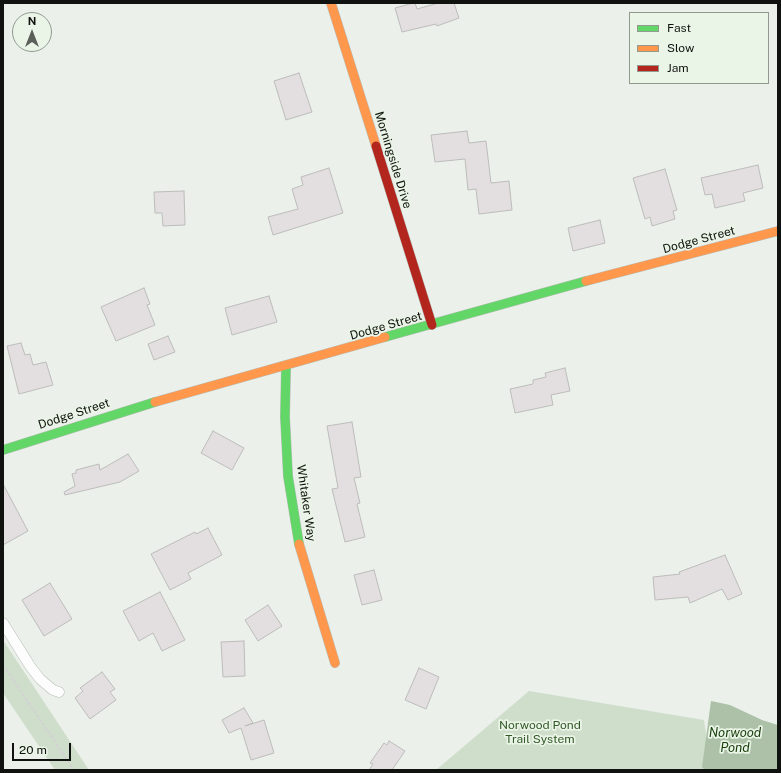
<!DOCTYPE html>
<html>
<head>
<meta charset="utf-8">
<style>
  body { margin:0 }
  #map { position:relative; width:781px; height:773px; overflow:hidden; background:#ebf1ea; font-family:"Public Sans",sans-serif }
  canvas { display:block }
  .frame { position:absolute; inset:0; border:4px solid #0f120e; pointer-events:none }
  .legend { position:absolute; left:629px; top:12px; width:140px; height:72px; box-sizing:border-box; background:#eaf4e7; border:1px solid #929a90; margin:0; padding:5px 7px; list-style:none; font-size:12px; color:#0f120e }
  .legend li { display:flex; align-items:center; gap:8px; height:20px }
  .legend b { width:20px; border:1px solid #929a90 }
  .north { position:absolute; left:12px; top:12px; width:40px; height:40px; box-sizing:border-box; background:#eaf4e7; border:1px solid #929a90; border-radius:50%; rotate:0deg; font-size:11px; font-weight:700; line-height:16px; text-align:center; color:#0f120e }
  .north::after { content:''; display:block; margin:auto; width:14px; height:18px; background:#5c605b; clip-path:polygon(50% 0,100% 100%,50% 72%,0 100%) }
  .scale { position:absolute; left:12px; top:743px; width:59px; height:18px; box-sizing:border-box; border:2px solid #0f120e; border-top:0; padding-left:5px; font-size:12px; line-height:14px; white-space:nowrap; color:#0f120e; -webkit-text-stroke:3px #eaf4e7; paint-order:stroke }
</style>
</head>
<body>
<div id="map">
<canvas width="781" height="773"></canvas>
<div class="frame"></div>
<ul class="legend">
<li><b style="height:5px;background:#63d668"></b>Fast</li>
<li><b style="height:5px;background:#ff974d"></b>Slow</li>
<li><b style="height:5px;background:#b3261e"></b>Jam</li>
</ul>
<div class="north">N</div>
<div class="scale">20 m</div>
</div>
<script>
const g = document.querySelector('canvas').getContext('2d');
g.lineJoin = 'round';
function fill(path, color) { g.fillStyle = color; g.fill(path, 'evenodd'); }
const shape = rows => new Path2D(rows.map(r => 'M' + r).join(''));
function trace(path, color, width, dash) { g.strokeStyle = color; g.lineWidth = width; g.lineCap = dash ? 'butt' : 'round'; g.setLineDash(dash || []); g.stroke(path); }
function label(font, color, halo, rows, align = 'center') {
  g.font = font + ' "Public Sans",sans-serif'; g.lineWidth = 3.5; g.setLineDash([]); g.textBaseline = 'middle'; g.strokeStyle = halo; g.fillStyle = color; for (const [text, x, y, turn = 0] of rows) {
    g.save(); g.translate(x, y); g.rotate((+turn || 0) * Math.PI / 180); g.textAlign = isNaN(turn) ? turn : align; if (halo) g.strokeText(text, 0, 0); g.fillText(text, 0, 0); g.restore();
  }
}
fill(shape([
  [3,640,89,770,55,770,3,693],
  [529,691,704,720,711,770,436,770]
]), '#cfddcb');
fill(shape([
  [711,701,730,705,762,720,778,725,778,770,705,770,702,767]
]), '#acc1a7');
const building = shape([
  [413,3,415,3,417,9,438,3,454,3,459,18,437,26,436,24,402,32,395,8,413,3],
  [299,73,312,112,286,120,274,81,299,73],
  [467,131,469,143,486,141,491,183,509,181,512,210,479,214,476,189,468,190,465,159,435,162,431,135,467,131],
  [758,165,763,188,743,193,745,201,715,208,712,194,705,195,701,178,758,165],
  [329,168,343,213,273,235,268,217,298,209,292,189,303,185,301,177,329,168],
  [665,169,677,210,673,211,675,219,652,226,650,217,645,219,633,178,665,169],
  [184,191,185,225,163,226,162,213,155,213,154,192,184,191],
  [600,220,605,243,573,251,568,228,600,220],
  [144,288,150,304,147,305,155,325,116,341,101,307,144,288],
  [269,296,277,322,232,335,225,308,269,296],
  [168,336,175,352,154,360,148,344,168,336],
  [21,343,25,355,30,354,33,365,46,362,53,385,19,394,7,346,21,343],
  [565,368,570,391,551,395,553,405,515,413,510,389,533,384,533,380,546,377,545,373,565,368],
  [352,422,361,477,354,478,360,503,357,504,365,537,345,542,332,489,338,488,327,426,352,422],
  [213,431,244,448,232,470,201,453,213,431],
  [128,454,139,471,120,482,65,495,64,492,75,486,72,474,76,473,76,470,99,464,100,470,128,454],
  [3,484,28,531,3,545,3,484],
  [208,528,222,555,188,573,191,579,170,590,151,554,195,532,196,534,208,528],
  [725,555,742,594,728,600,722,589,690,603,688,597,655,600,653,577,680,574,679,572,725,555],
  [374,570,382,600,362,605,354,575,374,570],
  [50,583,72,619,44,636,22,600,50,583],
  [160,592,185,640,162,651,153,633,139,641,123,611,160,592],
  [268,605,282,626,258,641,245,620,268,605],
  [244,641,245,676,223,677,221,642,244,641],
  [419,668,439,677,426,709,405,700,419,668],
  [102,672,115,689,110,692,116,700,90,719,75,698,83,691,80,688,102,672],
  [244,708,253,723,245,726,264,720,274,753,251,760,241,728,229,733,222,720,244,708],
  [389,741,405,751,392,770,369,770,373,764,370,763,384,743,387,745,389,741]
]);
fill(building, '#e3dee0');
trace(building, '#bcbcbb', 1);
const lane = shape([
  [3,623,30,666,40,679,53,690,59,692]
]);
const fast = shape([
  [385,337,586,281],
  [286,366,285,417,288,476,299,544],
  [3,450,155,402]
]);
const slow = shape([
  [331,3,376,146],
  [586,281,778,231],
  [155,402,385,337],
  [299,544,335,663]
]);
const jam = shape([
  [376,146,432,325]
]);
trace(lane, '#b8bdb8', 11);
trace(fast, '#b8bdb8', 10);
trace(slow, '#b8bdb8', 10);
trace(jam, '#b8bdb8', 10);
trace(shape([
  [3,665,74,770]
]), '#d2d4d2', 2.5, [3, 2]);
trace(lane, '#fcfdfc', 10);
trace(fast, '#63d668', 9);
trace(slow, '#ff974d', 9);
trace(jam, '#b3261e', 9);
label('12px', '#0f120e', '#eaf4e7', [
  ["Morningside Drive",393,160,73],
  ["Dodge Street",699,240,-15],
  ["Dodge Street",386,326,-16],
  ["Dodge Street",74,414,-18],
  ["Whitaker Way",306,503,82]
]);
label('12px', '#325927', '#eaf4e7', [
  ["Norwood Pond",540,725],
  ["Trail System",540,739]
]);
label('italic 13px', '#173d0a', '#eaf4e7', [
  ["Norwood",735,733],
  ["Pond",735,748]
]);
</script>
</body>
</html>
